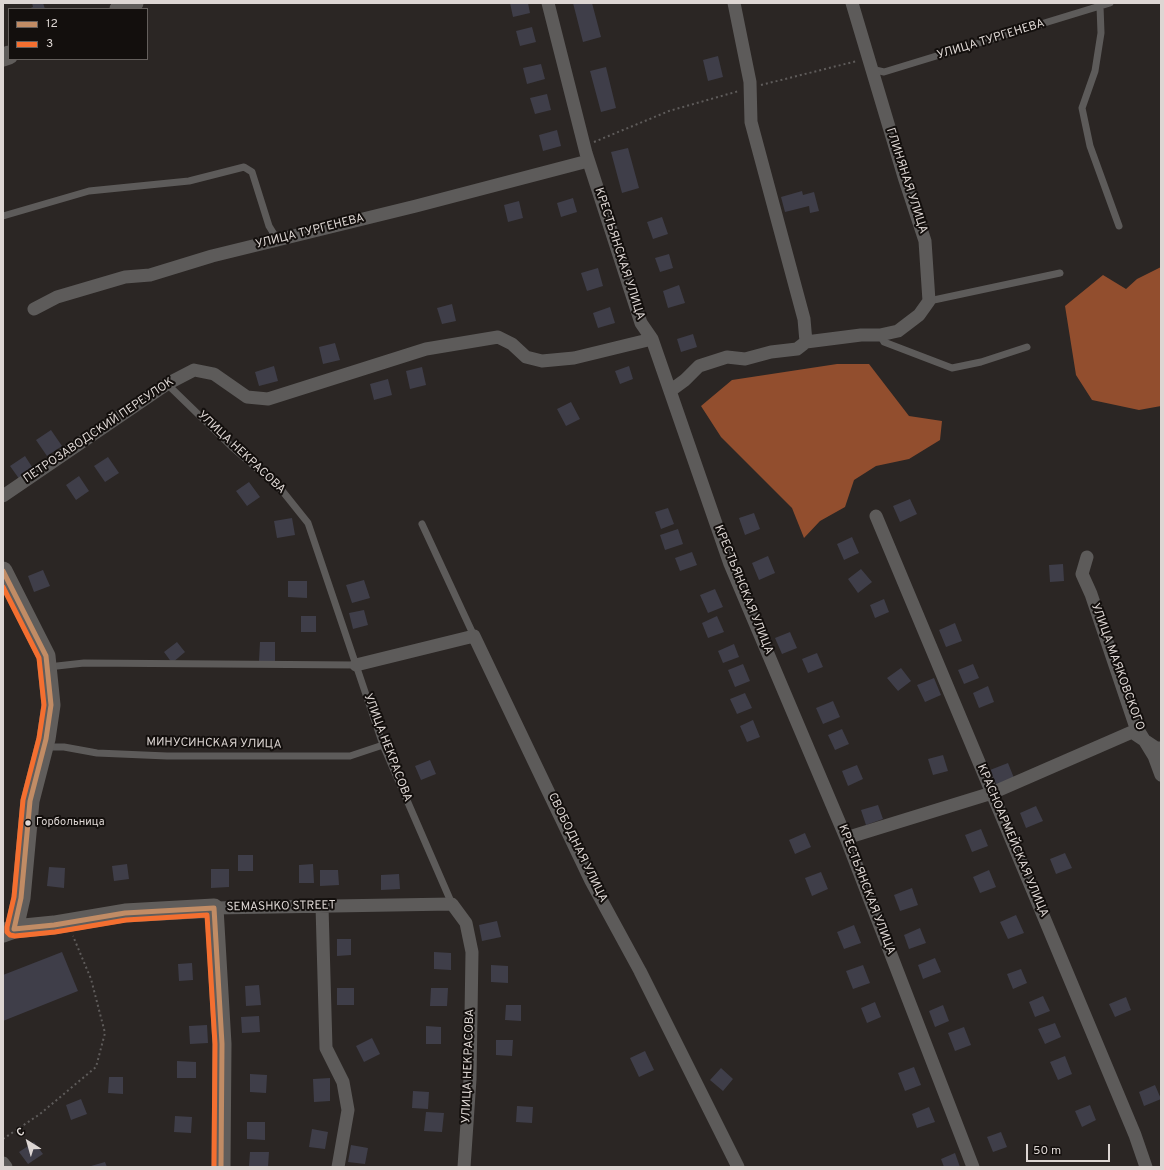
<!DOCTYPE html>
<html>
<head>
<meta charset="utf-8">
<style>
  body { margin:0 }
  #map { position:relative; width:1164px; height:1170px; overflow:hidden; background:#2b2624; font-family:Overpass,sans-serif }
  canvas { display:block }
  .frame { position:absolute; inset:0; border:4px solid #ddd6d3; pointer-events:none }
  .legend { position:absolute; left:8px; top:8px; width:140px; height:52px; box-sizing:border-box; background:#130f0d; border:1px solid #645f5c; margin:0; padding:5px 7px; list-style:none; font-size:12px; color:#ddd6d3 }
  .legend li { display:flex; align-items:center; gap:8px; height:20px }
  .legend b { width:20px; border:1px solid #645f5c }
  .north { position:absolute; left:8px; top:1122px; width:40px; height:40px; -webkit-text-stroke:3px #130f0d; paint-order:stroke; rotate:323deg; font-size:11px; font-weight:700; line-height:16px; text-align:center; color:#ddd6d3 }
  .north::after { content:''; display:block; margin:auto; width:14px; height:18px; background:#ddd6d3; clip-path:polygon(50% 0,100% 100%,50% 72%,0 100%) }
  .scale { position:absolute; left:1026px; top:1144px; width:84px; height:18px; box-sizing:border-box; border:2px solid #ddd6d3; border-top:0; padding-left:5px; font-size:12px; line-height:14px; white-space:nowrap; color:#ddd6d3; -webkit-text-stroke:3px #130f0d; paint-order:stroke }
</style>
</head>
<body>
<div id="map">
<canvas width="1164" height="1170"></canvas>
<div class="frame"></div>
<ul class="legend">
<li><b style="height:5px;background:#c18c65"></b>12</li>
<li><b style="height:5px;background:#f46f30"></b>3</li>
</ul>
<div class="north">С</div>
<div class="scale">50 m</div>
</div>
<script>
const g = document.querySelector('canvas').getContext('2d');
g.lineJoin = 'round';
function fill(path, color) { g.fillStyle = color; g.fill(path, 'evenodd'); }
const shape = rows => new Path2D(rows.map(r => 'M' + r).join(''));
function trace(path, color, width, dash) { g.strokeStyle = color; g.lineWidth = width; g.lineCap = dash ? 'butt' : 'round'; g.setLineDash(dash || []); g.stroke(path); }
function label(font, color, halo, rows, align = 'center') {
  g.font = font + ' Overpass,sans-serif'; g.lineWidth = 4; g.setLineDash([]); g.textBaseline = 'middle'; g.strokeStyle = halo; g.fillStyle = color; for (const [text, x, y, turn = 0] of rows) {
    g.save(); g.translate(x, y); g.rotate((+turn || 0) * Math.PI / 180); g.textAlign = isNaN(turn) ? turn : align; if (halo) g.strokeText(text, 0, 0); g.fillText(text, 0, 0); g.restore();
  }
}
fill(shape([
  [1161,267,1161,406,1139,410,1092,400,1076,375,1065,306,1103,275,1126,289,1137,279],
  [837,364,869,364,909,416,942,421,940,440,909,459,876,466,854,480,845,507,820,521,804,538,792,508,721,437,701,406,732,380]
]), '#924e2e');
fill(shape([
  [32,3,43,3,45,9,28,9,33,7],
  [510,3,528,3,530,13,513,17],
  [573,3,592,3,601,37,583,42],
  [532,27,536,42,520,46,516,31],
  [718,56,723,77,708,81,703,60],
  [541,64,545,79,527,84,523,68],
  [606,67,616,108,601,112,590,71],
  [547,94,551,110,535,114,530,98],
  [557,130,561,146,543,151,539,135],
  [628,148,639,188,622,193,611,152],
  [802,191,803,195,814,192,819,211,810,213,809,206,785,212,781,197],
  [573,198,577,212,561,217,557,203],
  [519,201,523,218,508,222,504,205],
  [662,217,668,234,653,239,647,222],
  [669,254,673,268,660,272,655,258],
  [598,268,603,286,587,291,581,273],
  [679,285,685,303,668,308,663,291],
  [452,304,456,321,442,324,437,308],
  [610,307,615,323,598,328,593,313],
  [693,334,697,347,681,352,677,339],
  [335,343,340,360,323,364,319,347],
  [274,366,278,381,259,386,255,372],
  [629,366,633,379,620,384,615,371],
  [422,367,426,385,410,389,406,371],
  [388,379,392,395,374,400,370,384],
  [571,402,580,419,566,426,557,409],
  [51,430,62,446,47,456,36,440],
  [25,456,34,470,20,480,10,466],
  [108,457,119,473,105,482,94,466],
  [79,476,89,491,76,500,66,485],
  [249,482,260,497,247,506,236,491],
  [910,499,917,514,900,522,893,506],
  [668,508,674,524,661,529,655,512],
  [754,513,760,529,745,535,739,518],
  [292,518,295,535,277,538,274,521],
  [678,529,683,544,665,550,660,535],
  [852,537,859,553,844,560,837,544],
  [692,552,697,565,680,571,675,558],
  [768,556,775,573,759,580,752,563],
  [1063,564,1064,581,1050,582,1049,565],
  [861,569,872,582,858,593,848,579],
  [43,570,50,586,34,592,28,576],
  [364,580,370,598,352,603,346,585],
  [288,581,307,581,307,598,288,597],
  [715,589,723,607,708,613,700,595],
  [884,599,889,612,875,618,870,605],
  [364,610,368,625,353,629,349,613],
  [301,616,316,616,316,632,301,632],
  [717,616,724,632,708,638,702,623],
  [955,623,962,641,946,647,939,630],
  [790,632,797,648,782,654,775,638],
  [177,642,185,652,172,663,164,652],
  [260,642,275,642,275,661,259,661],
  [734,644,739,657,723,663,718,651],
  [817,653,823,667,808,673,802,659],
  [743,664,750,681,735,687,728,670],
  [973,664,979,678,964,684,958,670],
  [901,668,911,681,898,691,887,678],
  [934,678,941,695,925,702,917,685],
  [988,686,994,702,979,708,973,693],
  [745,693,752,708,737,714,730,699],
  [833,701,840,717,823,724,816,708],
  [753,720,760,737,747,742,740,726],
  [842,729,849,744,835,750,828,735],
  [943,755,948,771,933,775,928,759],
  [430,760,436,774,421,780,415,766],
  [1008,763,1014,778,997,786,990,770],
  [857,765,863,779,848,786,842,771],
  [878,805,883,819,866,825,861,810],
  [1036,806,1043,821,1026,828,1020,813],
  [981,829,988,846,972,852,965,835],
  [805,833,811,847,795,854,789,840],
  [1065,853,1072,868,1056,874,1050,859],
  [238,855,253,855,253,871,238,871],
  [127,864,129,879,114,881,112,866],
  [313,864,314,883,299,883,299,865],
  [49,867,65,868,64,888,47,886],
  [211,869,229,869,229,887,211,888],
  [320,870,338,870,339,885,320,886],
  [989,870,996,887,980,893,973,877],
  [821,872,828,889,812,896,805,878],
  [399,874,400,889,381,890,381,875],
  [912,888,918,905,900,911,894,895],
  [1016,915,1024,933,1008,939,1000,922],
  [497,921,501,937,482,941,479,925],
  [854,925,861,943,844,949,837,932],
  [920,928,926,943,909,949,904,935],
  [337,939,351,939,351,955,337,956],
  [62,952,78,991,3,1021,3,975],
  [434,952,451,953,451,970,434,969],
  [935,958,941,972,923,979,918,965],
  [192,963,193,980,179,981,178,964],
  [491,965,508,966,508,983,491,982],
  [863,965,870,983,853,989,846,971],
  [1021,969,1027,983,1013,989,1007,974],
  [259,985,261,1005,246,1006,245,986],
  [337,988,354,988,354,1005,337,1005],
  [431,988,448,988,447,1006,430,1006],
  [1043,996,1050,1011,1035,1017,1029,1002],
  [1126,997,1131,1010,1115,1017,1109,1004],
  [875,1002,881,1017,867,1023,861,1008],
  [506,1005,521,1005,521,1021,505,1020],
  [943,1005,949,1021,935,1027,929,1011],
  [259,1016,260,1032,242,1033,241,1017],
  [1055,1023,1061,1037,1045,1044,1038,1029],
  [207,1025,208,1043,190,1044,189,1026],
  [426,1026,441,1027,441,1044,426,1044],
  [964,1027,971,1045,955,1051,948,1033],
  [372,1038,380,1054,364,1062,356,1046],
  [496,1040,513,1040,512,1056,496,1055],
  [645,1051,654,1070,639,1077,630,1058],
  [1065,1056,1072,1074,1058,1080,1050,1062],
  [177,1061,196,1062,196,1078,177,1078],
  [914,1067,921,1085,905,1091,898,1073],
  [721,1068,733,1079,723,1091,710,1080],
  [250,1074,267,1075,266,1093,250,1092],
  [109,1077,123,1077,123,1094,108,1093],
  [330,1078,330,1101,314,1102,313,1079],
  [1155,1085,1161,1099,1144,1106,1139,1092],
  [413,1091,429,1092,428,1109,412,1108],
  [81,1099,87,1114,71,1120,66,1105],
  [1090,1105,1096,1120,1082,1127,1075,1111],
  [517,1106,533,1107,532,1123,516,1122],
  [929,1107,935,1122,917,1128,912,1114],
  [426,1112,444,1113,442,1132,424,1131],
  [175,1116,192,1117,191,1133,174,1132],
  [247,1122,265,1122,265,1140,247,1139],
  [312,1129,328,1132,325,1149,309,1147],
  [1001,1132,1007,1147,993,1152,987,1137],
  [34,1142,43,1154,28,1164,19,1152],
  [351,1145,368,1148,365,1164,348,1162],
  [250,1152,269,1152,268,1167,249,1166],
  [955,1153,960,1167,944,1167,941,1159],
  [105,1162,107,1167,91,1167,91,1166]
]), '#3f3e49');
trace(shape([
  [761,85,857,61],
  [594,142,669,111,739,91],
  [3,1139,40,1114,96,1067,105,1033,91,979,73,936]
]), '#5f5c5b', 2, [2, 3]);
trace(shape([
  [1100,6,1101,33,1095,71,1082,108,1090,146,1119,226],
  [871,69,884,72,1110,3],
  [3,216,89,191,189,181,244,167,252,172,269,226,277,239],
  [929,301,1060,273],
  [880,335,884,342,952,368,981,362,1027,347],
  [167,384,232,447,280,488,308,523,383,745,452,904],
  [422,524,474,636],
  [48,667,84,663,356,665],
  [46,747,64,747,97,753,167,756,350,756,383,745]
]), '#5d5b5a', 7);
trace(shape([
  [548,3,586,153,641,323,652,339,730,564,846,838,973,1167],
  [734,3,750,82,751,122,804,319,806,342],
  [34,309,57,297,125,277,150,275,212,256,416,206,588,161],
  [670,391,685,380,699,366,727,357,745,359,771,352,797,349,806,342,861,335,880,335,898,331,919,315,929,301,925,241,904,177,852,3],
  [3,496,167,384,194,370,214,374,247,397,268,399,426,349,498,337,512,344,526,357,542,361,574,358,652,339],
  [876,516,1135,1135,1146,1167],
  [1087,557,1082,574,1091,594,1135,725,1154,756,1161,775],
  [356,665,474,636,591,881,640,971,738,1167],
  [846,838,992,793,1132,732,1156,748,1161,748],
  [322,906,326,1048,343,1082,348,1110,338,1167],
  [214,908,452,904,466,923,472,952,470,1079,464,1167],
  [3,1163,6,1167]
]), '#5d5b5a', 13);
trace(shape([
  [119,9,134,3],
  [3,57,9,55],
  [3,571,46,656,51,705,46,739,30,801,21,898,14,929],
  [3,933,14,929,54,925,125,913,214,908,222,1044,221,1167]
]), '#605d5b', 19);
trace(shape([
  [3,571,46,656,51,705,46,739,30,801,21,898,14,929,54,925,125,913,214,908,222,1044,221,1167]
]), '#c18c65', 5);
trace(shape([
  [3,587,39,658,44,705,39,738,23,800,14,897,7,927,7,932,10,935,15,936,55,932,126,920,207,915,215,1044,214,1167]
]), '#f46f30', 5);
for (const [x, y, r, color] of [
  [28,823,3.5,"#ddd6d3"]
]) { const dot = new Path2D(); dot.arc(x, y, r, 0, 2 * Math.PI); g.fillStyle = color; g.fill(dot); trace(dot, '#130f0d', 1.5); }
label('11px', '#ddd6d3', '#130f0d', [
  ["Горбольница",36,823]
], 'left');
label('12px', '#ddd6d3', '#130f0d', [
  ["УЛИЦА ТУРГЕНЕВА",991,40,-17],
  ["ГЛИНЯНАЯ УЛИЦА",906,181,72],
  ["УЛИЦА ТУРГЕНЕВА",310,232,-14],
  ["КРЕСТЬЯНСКАЯ УЛИЦА",619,254,72],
  ["ПЕТРОЗАВОДСКИЙ ПЕРЕУЛОК",99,431,-34],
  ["УЛИЦА НЕКРАСОВА",241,453,43],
  ["КРЕСТЬЯНСКАЯ УЛИЦА",743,590,68],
  ["УЛИЦА МАЯКОВСКОГО",1117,667,70],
  ["МИНУСИНСКАЯ УЛИЦА",214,744,1],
  ["УЛИЦА НЕКРАСОВА",387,748,69],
  ["КРАСНОАРМЕЙСКАЯ УЛИЦА",1012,841,67],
  ["СВОБОДНАЯ УЛИЦА",577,848,64],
  ["КРЕСТЬЯНСКАЯ УЛИЦА",866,890,69],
  ["SEMASHKO STREET",281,907,-1],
  ["УЛИЦА НЕКРАСОВА",469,1066,-88]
]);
</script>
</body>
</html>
